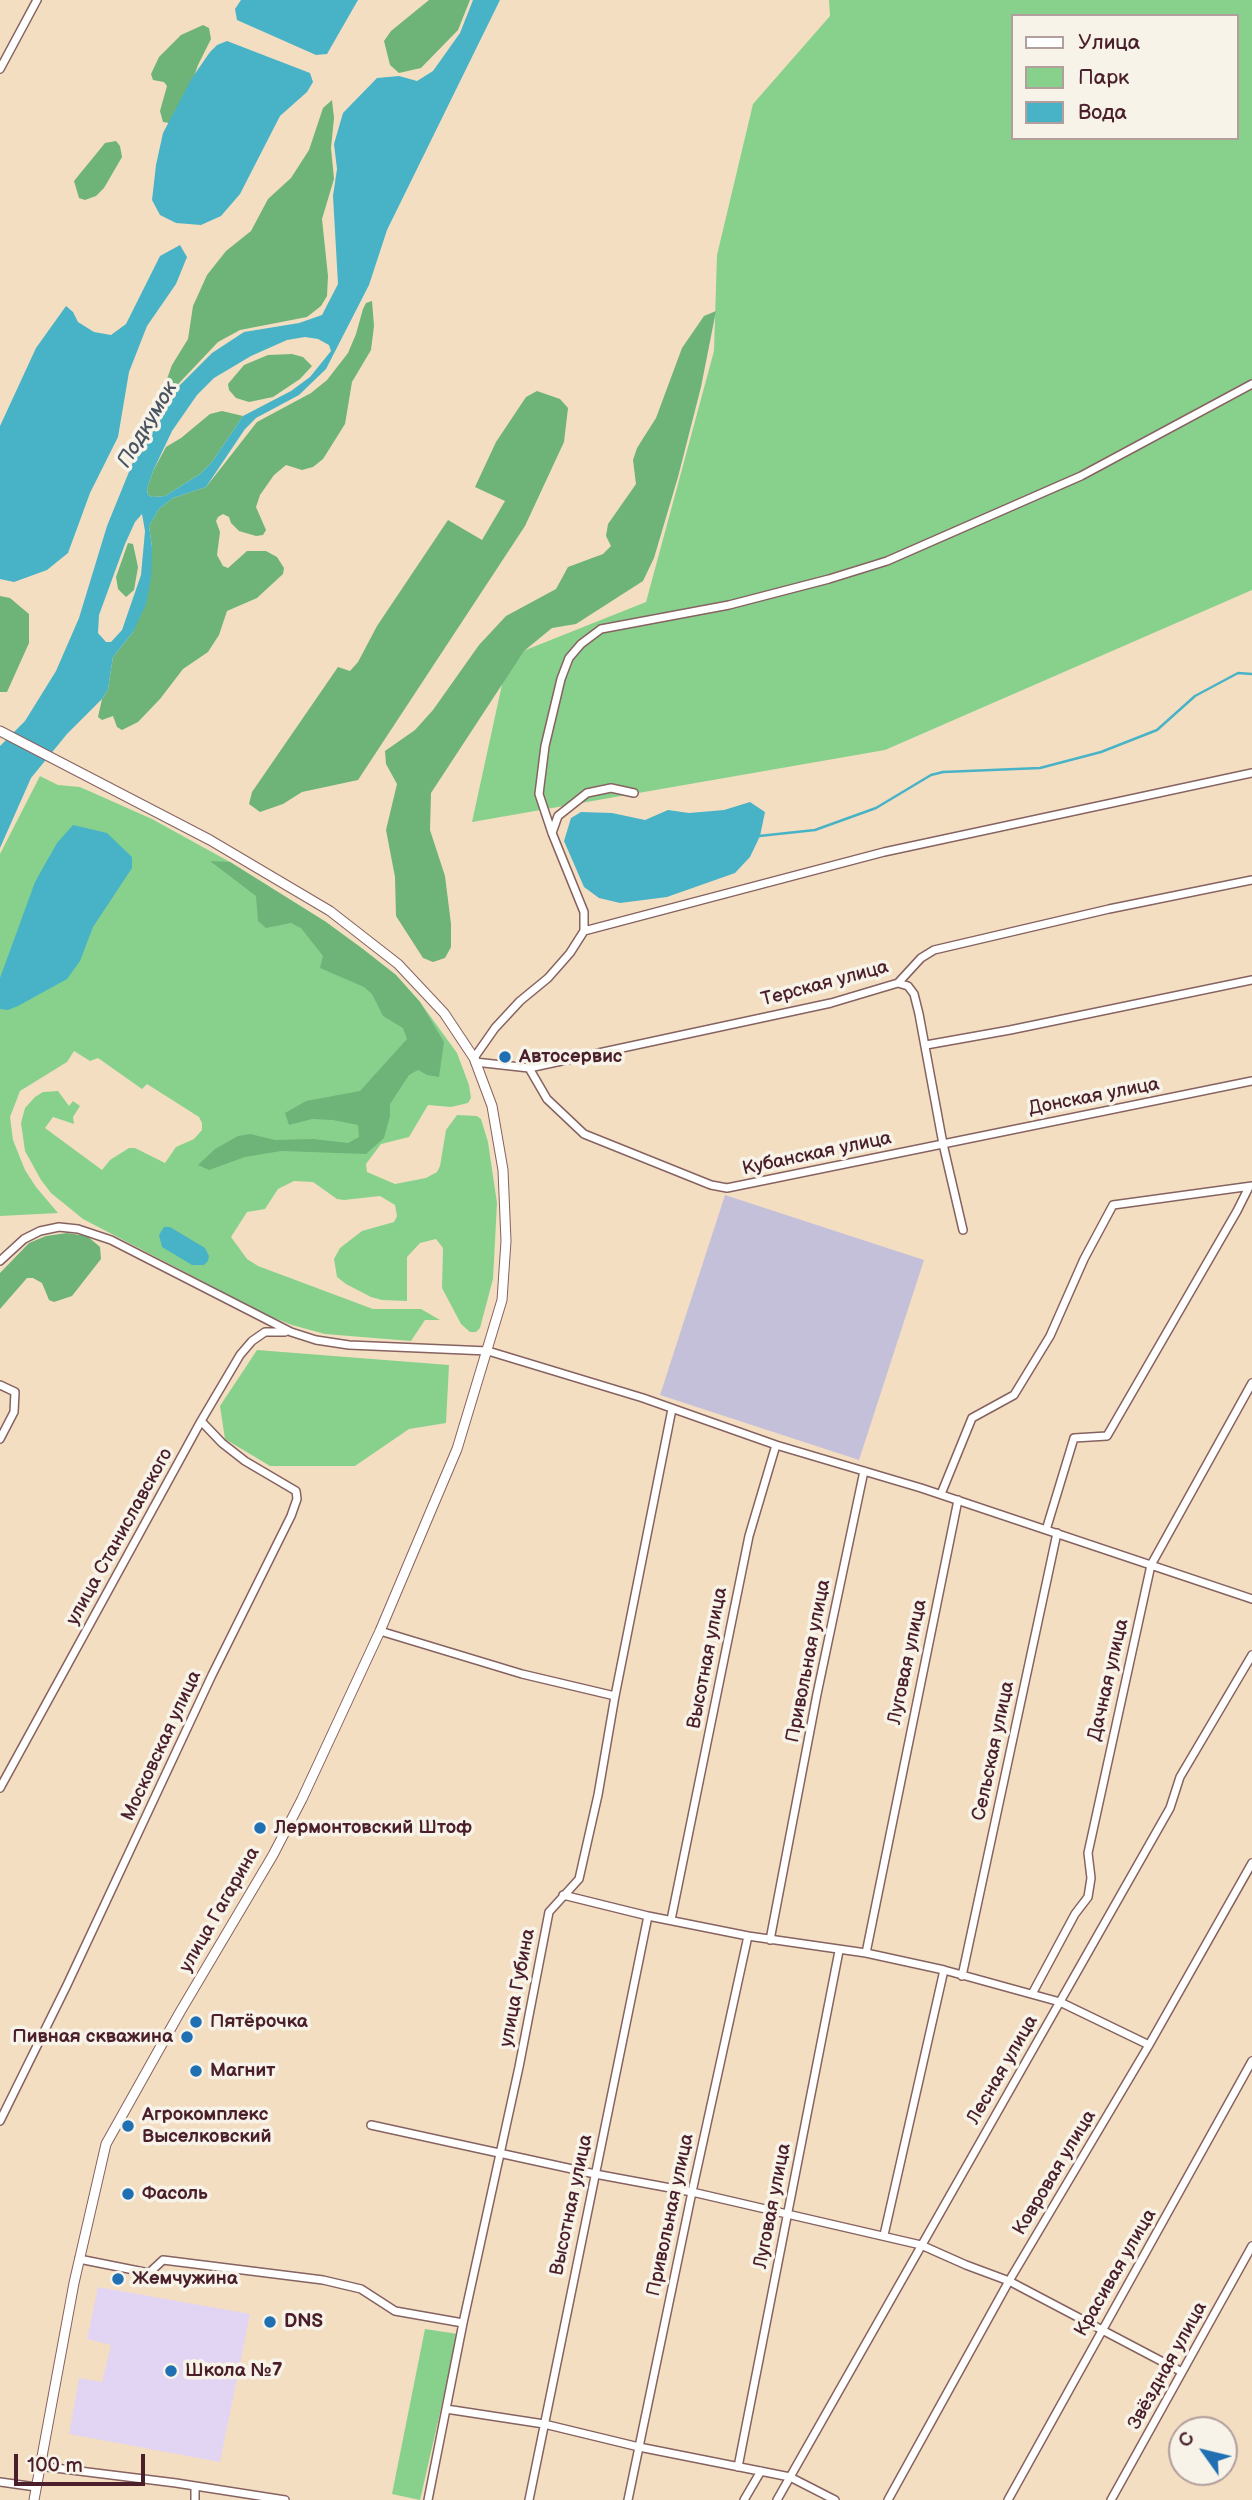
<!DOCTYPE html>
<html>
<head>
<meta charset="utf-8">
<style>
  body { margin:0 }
  #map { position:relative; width:1252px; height:2500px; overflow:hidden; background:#f4dec2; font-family:"Balsamiq Sans",sans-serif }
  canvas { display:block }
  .legend { position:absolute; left:1011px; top:14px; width:228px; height:126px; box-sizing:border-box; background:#f7f3e8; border:2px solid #b29e9c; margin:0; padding:9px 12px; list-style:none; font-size:21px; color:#4a1f2b }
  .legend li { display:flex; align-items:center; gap:14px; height:35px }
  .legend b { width:35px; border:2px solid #b29e9c }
  .north { position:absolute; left:1168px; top:2416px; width:70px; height:70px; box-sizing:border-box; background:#f7f3e8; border:2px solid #b29e9c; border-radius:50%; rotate:304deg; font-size:19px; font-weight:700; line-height:28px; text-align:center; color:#4a1f2b }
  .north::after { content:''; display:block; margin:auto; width:24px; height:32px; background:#1f6fb2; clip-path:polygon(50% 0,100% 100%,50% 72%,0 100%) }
  .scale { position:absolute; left:14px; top:2454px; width:131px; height:32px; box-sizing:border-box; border:4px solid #4a1f2b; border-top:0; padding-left:9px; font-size:21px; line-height:24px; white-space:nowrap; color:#4a1f2b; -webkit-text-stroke:5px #f7f3e8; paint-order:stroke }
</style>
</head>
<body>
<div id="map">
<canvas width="1252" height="2500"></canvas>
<ul class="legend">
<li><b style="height:9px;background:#fff"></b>Улица</li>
<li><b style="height:19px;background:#88d18d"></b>Парк</li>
<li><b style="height:19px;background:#48b3c6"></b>Вода</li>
</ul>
<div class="north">С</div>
<div class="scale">100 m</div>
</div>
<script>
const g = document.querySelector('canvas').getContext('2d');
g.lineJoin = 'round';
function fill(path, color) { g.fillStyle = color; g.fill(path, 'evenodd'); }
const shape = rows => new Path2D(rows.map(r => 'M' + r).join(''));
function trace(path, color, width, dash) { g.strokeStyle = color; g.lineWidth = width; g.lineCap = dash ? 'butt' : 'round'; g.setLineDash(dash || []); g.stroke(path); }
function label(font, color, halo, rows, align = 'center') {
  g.font = font + ' "Balsamiq Sans",sans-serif'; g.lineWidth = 7; g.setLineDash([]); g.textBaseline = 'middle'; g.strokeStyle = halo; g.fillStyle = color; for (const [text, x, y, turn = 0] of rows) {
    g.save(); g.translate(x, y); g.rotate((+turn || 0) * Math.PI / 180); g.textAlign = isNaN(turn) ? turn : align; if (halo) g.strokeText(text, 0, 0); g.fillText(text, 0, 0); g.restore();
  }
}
fill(shape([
  [98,2287,250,2314,220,2462,69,2434,79,2378,102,2382,111,2345,87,2339]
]), '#e2d4f3');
fill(shape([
  [725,1195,924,1260,859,1460,660,1395]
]), '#c5c0da');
fill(shape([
  [829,0,1252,0,1252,590,885,750,472,822,508,657,646,602,714,351,717,255,753,104,830,16],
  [1012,16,1236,16,1236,138,1012,138],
  [40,776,58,785,80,787,152,819,230,862,326,922,396,975,420,1002,457,1053,469,1085,471,1098,468,1103,451,1107,428,1105,409,1137,381,1144,366,1164,367,1172,395,1184,426,1178,437,1172,440,1166,446,1130,457,1115,477,1116,481,1119,488,1142,497,1203,493,1279,480,1328,476,1332,470,1332,461,1324,442,1288,443,1248,436,1239,420,1243,407,1257,407,1301,382,1300,371,1297,346,1284,337,1277,334,1259,340,1248,362,1231,394,1222,397,1216,395,1205,380,1196,344,1200,337,1199,313,1182,294,1181,278,1189,265,1209,247,1212,231,1237,247,1259,258,1266,373,1309,421,1309,440,1320,425,1320,411,1341,325,1334,292,1325,269,1316,83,1219,51,1193,41,1180,25,1151,21,1123,25,1108,35,1097,43,1092,58,1091,69,1106,73,1101,80,1106,73,1117,74,1124,53,1117,45,1128,102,1170,110,1160,129,1148,135,1148,165,1163,176,1147,194,1139,202,1130,202,1123,199,1117,147,1084,142,1089,98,1058,90,1061,74,1051,67,1062,20,1091,10,1117,13,1140,25,1170,36,1187,58,1213,0,1216,0,854],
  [257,1350,449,1365,446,1423,409,1429,355,1466,270,1466,225,1439,220,1406],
  [425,2329,458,2334,420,2500,392,2494]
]), '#88d18d');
fill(shape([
  [429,0,470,0,458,30,421,68,399,73,390,65,384,41,391,31],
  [203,25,209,28,211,39,198,65,190,88,169,123,163,122,160,111,167,86,164,82,153,80,151,74,159,57,181,35],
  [332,100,334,118,331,148,334,179,322,219,328,276,327,296,321,306,307,317,240,330,218,342,164,399,159,401,172,365,188,339,193,306,207,275,226,251,251,231,268,199,291,178,309,150,323,108],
  [116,141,120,146,122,157,104,188,96,196,85,200,79,198,74,181,105,143],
  [372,301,374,326,371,350,352,382,345,424,323,459,313,467,302,470,286,465,274,475,260,495,256,507,266,530,263,535,256,536,239,531,231,523,229,517,223,514,218,517,216,521,220,532,217,555,223,566,228,568,247,551,266,551,277,557,284,568,283,574,257,598,227,611,219,635,208,652,183,669,160,699,138,722,122,730,117,727,113,716,102,720,98,717,102,699,108,689,113,657,133,632,152,547,149,526,159,509,173,498,206,487,257,422,311,393,327,380,348,353,356,334,363,309,366,303],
  [716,311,701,387,678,477,654,558,643,581,576,624,552,628,524,651,431,793,430,830,445,876,451,924,451,947,445,958,433,962,423,958,396,916,395,877,386,830,397,784,386,764,385,751,415,730,433,710,479,645,506,616,556,589,568,567,603,554,611,546,606,536,608,524,636,484,633,460,637,448,656,418,682,348,704,316],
  [292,354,303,357,312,366,300,379,273,397,249,402,236,398,229,390,228,384,244,365,268,355],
  [537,391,560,399,568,408,564,442,525,526,358,780,302,792,283,804,260,812,249,804,252,792,338,667,350,671,358,662,377,626,448,520,482,540,505,501,475,487,496,442,526,397],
  [222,411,243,416,212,462,200,474,165,496,153,497,148,495,147,489,153,471,166,447,181,438,210,414],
  [128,543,133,544,138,567,134,590,126,597,118,589,116,577],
  [0,596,10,598,29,614,29,643,7,692,0,692],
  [210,861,230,862,326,922,363,949,396,975,420,1002,444,1042,439,1077,427,1075,418,1070,409,1075,390,1104,390,1116,384,1138,366,1154,281,1151,245,1157,209,1170,198,1165,215,1149,238,1136,250,1134,275,1140,313,1139,348,1143,359,1137,358,1125,333,1120,312,1119,289,1125,285,1113,306,1101,360,1091,407,1039,403,1028,383,1016,372,994,364,987,320,968,323,956,301,928,291,923,266,928,258,921,256,896],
  [67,1233,87,1236,100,1247,101,1259,72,1296,54,1302,49,1300,42,1283,33,1278,27,1278,0,1309,0,1273,29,1243,46,1236]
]), '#6eb378');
fill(shape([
  [241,0,358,0,327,54,316,55,237,20,235,9],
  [473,0,500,0,387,230,369,285,326,369,299,395,256,418,245,429,206,487,173,498,159,509,149,526,152,547,151,578,146,604,133,632,113,657,108,689,102,699,67,734,31,778,0,848,0,746,25,721,56,671,79,618,107,526,135,457,173,392,212,353,244,332,299,323,322,315,338,284,333,196,337,169,334,144,343,113,377,78,399,76,417,81,433,71,460,33],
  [305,337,318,339,329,345,331,351,310,377,291,391,243,416,212,462,200,474,165,496,153,497,148,495,147,489,153,471,172,431,197,395,214,378,251,356,287,340],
  [142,514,145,531,141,575,122,630,111,642,106,642,98,633,99,615,125,544,135,522],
  [227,41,310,73,313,82,307,92,280,116,240,194,221,216,201,225,176,223,160,215,152,200,156,165,163,133,192,78,210,52,217,45],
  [180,245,187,257,176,284,147,326,129,372,118,437,90,493,68,553,47,570,14,582,0,579,0,426,36,348,66,306,73,312,78,322,94,332,111,335,126,324,160,256],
  [750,802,765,812,760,836,750,857,735,873,667,897,620,903,599,898,584,887,564,841,571,818,581,812,612,813,645,820,668,810,689,813,724,810],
  [73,825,107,833,132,857,132,868,93,927,80,961,67,979,18,1006,8,1010,0,1009,0,978,35,882,57,843],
  [164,1227,170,1227,205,1248,209,1256,208,1261,204,1265,192,1265,162,1247,159,1235]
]), '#48b3c6');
trace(shape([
  [759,836,815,830,876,808,931,775,943,772,1040,768,1101,752,1157,730,1195,696,1238,673,1252,674]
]), '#48b3c6', 2.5);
const minor = shape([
  [0,69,37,0],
  [552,833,558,816,587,793,611,788,634,793],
  [584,931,584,912,552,833,539,794,545,746,561,679,569,658,581,644,601,629,729,605,829,579,887,561,1081,476,1252,384],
  [898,983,908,986,914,994,919,1014,943,1144,963,1230],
  [926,1045,1010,1030,1252,980],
  [474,1058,495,1028,520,1001,548,978,570,953,584,931,884,852,1252,773],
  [475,1062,529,1068,831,1003,898,983,921,958,934,950,1109,909,1252,880],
  [529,1068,547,1099,584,1134,711,1185,727,1188,1252,1081],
  [0,1261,24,1239,40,1231,59,1227,78,1229,111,1240,291,1332,316,1340,349,1345,488,1351,643,1398,776,1445,921,1488,1252,1599],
  [0,1385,15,1392,14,1412,0,1439],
  [941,1494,972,1418,1014,1395,1050,1336,1084,1259,1113,1205,1252,1186],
  [1046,1530,1074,1438,1107,1436,1237,1211,1249,1187],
  [380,1631,522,1674,615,1696],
  [0,1788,201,1421,240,1355,252,1341,265,1332,285,1332],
  [563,1895,648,1916,748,1936,866,1953,944,1970,1060,2002,1149,2045],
  [671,1920,749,1536,776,1445],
  [770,1940,817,1694,864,1471],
  [866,1953,958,1500],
  [962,1976,1057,1533],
  [1032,1994,1075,1914,1088,1897,1091,1878,1088,1853,1151,1565,1252,1383],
  [0,2121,67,1985,212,1675,291,1516,297,1499,296,1491,245,1461,222,1443,201,1421],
  [371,2125,595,2174,692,2192,921,2245,966,2265,1009,2281,1182,2372],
  [884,2235,944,1970],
  [79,2259,149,2273,163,2260,323,2280,361,2289,395,2311,463,2323],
  [446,2409,544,2424,639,2447,790,2477,835,2500],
  [39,2466,176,2483,285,2500],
  [738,2467,839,1951],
  [0,2482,36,2487],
  [195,2487,195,2500],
  [428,2500,463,2323,519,2067,549,1912,579,1879,598,1795,615,1696,672,1409],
  [529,2500,648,1916],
  [628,2500,692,2192,748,1936],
  [744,2500,761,2471],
  [777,2500,1170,1808,1180,1777,1252,1655],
  [888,2500,1009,2281,1149,2045,1252,1863],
  [1008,2500,1252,2061],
  [1111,2500,1252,2246]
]);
const tertiary = shape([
  [0,731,210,840,330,911,398,964,444,1013,474,1058,492,1106,503,1170,506,1241,502,1300,457,1449,380,1631,302,1799,273,1855,180,2012,106,2144,74,2283,34,2500]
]);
trace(minor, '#866260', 10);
trace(tertiary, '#866260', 11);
trace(minor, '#fff', 7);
trace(tertiary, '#fff', 9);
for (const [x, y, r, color] of [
  [505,1057,7,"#1f6fb2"],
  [260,1828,7,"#1f6fb2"],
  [196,2022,7,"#1f6fb2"],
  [187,2037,7,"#1f6fb2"],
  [196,2071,7,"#1f6fb2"],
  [128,2126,7,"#1f6fb2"],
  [128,2194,7,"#1f6fb2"],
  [118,2279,7,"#1f6fb2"],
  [270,2322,7,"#1f6fb2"],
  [171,2371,7,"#1f6fb2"]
]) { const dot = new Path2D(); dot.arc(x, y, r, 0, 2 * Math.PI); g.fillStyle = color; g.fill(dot); trace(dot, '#f7f3e8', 2.5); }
label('19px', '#4a1f2b', '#f7f3e8', [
  ["Терская улица",825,984,-15],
  ["Донская улица",1094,1097,-11],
  ["Кубанская улица",817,1154,-12],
  ["улица Станиславского",120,1537,-61],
  ["Высотная улица",708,1658,-79],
  ["Привольная улица",809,1661,-79],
  ["Луговая улица",908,1662,-78],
  ["Дачная улица",1109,1680,-77],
  ["Московская улица",162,1746,-65],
  ["Сельская улица",994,1751,-78],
  ["улица Гагарина",220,1910,-60],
  ["улица Губина",518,1988,-79],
  ["Лесная улица",1003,2070,-60],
  ["Ковровая улица",1055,2173,-59],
  ["Высотная улица",572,2205,-78],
  ["Луговая улица",773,2206,-79],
  ["Привольная улица",671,2215,-78],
  ["Красивая улица",1116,2273,-60],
  ["Звёздная улица",1168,2366,-61]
]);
label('bold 19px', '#4a1f2b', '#f7f3e8', [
  ["Автосервис",519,1057],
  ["Лермонтовский Штоф",274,1828],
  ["Пятёрочка",210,2022],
  ["Пивная скважина",173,2037,"right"],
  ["Магнит",210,2071],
  ["Агрокомплекс",142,2115],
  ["Выселковский",142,2137],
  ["Фасоль",142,2194],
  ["Жемчужина",132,2279],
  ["DNS",284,2322],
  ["Школа №7",185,2371]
], 'left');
label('italic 21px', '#495361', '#f7f3e8', [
  ["Подкумок",148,425,-59]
]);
</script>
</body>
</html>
